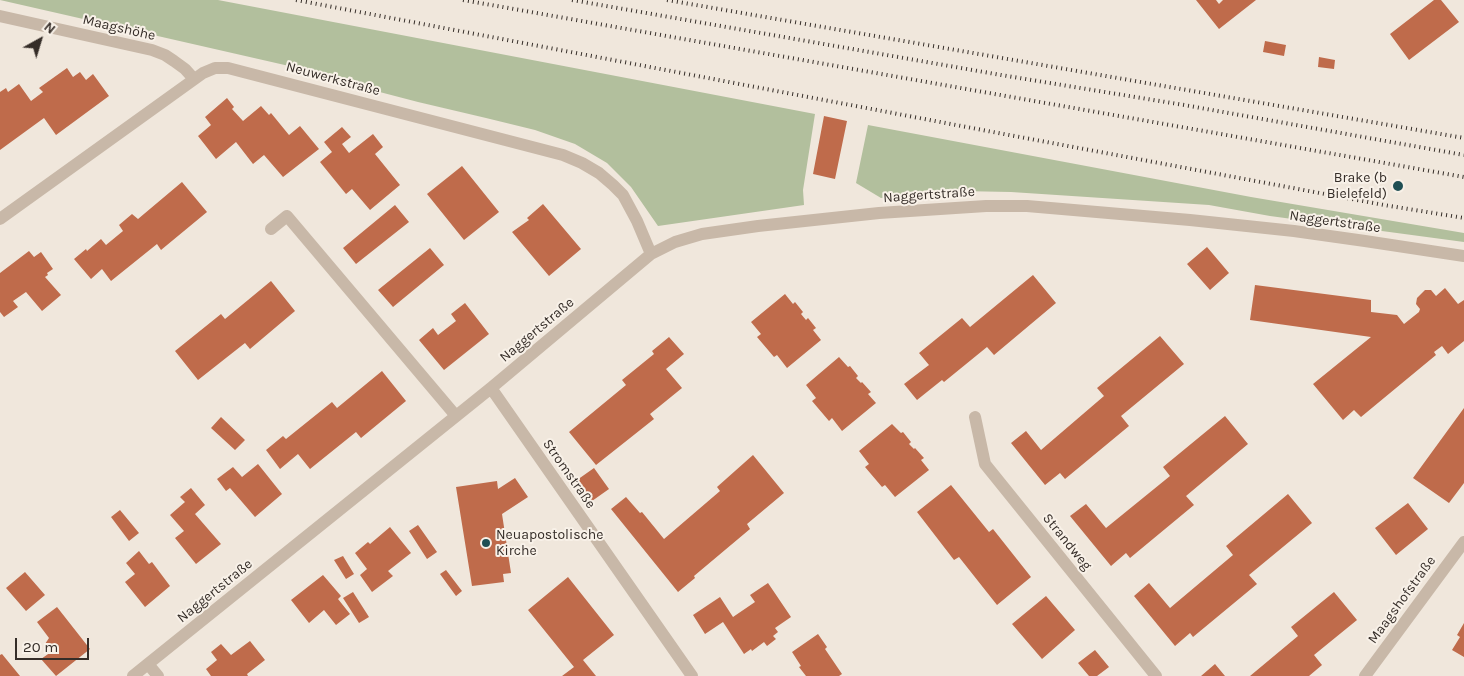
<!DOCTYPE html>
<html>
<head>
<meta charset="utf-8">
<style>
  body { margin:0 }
  #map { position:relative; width:1464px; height:676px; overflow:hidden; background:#f0e7dc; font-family:Karla,sans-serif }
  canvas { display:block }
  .north { position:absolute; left:15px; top:15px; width:50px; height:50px; -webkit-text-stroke:4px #f8f1e8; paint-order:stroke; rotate:39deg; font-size:14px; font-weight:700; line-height:20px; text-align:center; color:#352d28 }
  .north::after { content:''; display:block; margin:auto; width:18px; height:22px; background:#352d28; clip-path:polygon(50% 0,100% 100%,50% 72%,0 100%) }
  .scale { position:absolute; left:15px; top:638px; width:74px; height:22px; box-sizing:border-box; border:2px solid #352d28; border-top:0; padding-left:6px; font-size:15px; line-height:18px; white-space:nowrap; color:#352d28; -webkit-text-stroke:4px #f8f1e8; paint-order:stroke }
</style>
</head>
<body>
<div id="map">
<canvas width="1464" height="676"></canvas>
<div class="north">N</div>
<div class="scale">20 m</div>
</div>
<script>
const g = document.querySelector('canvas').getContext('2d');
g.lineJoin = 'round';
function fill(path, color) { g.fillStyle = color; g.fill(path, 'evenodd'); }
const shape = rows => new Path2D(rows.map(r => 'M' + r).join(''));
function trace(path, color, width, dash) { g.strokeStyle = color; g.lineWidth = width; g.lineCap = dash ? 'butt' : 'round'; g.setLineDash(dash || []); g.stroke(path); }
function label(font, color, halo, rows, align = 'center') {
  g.font = font + ' Karla,sans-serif'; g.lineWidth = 4; g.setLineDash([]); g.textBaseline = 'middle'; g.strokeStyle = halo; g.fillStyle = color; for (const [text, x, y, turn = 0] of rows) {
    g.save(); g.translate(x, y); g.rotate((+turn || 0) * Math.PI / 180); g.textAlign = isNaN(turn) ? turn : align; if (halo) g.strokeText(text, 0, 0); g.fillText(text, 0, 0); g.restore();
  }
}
fill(shape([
  [0,0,218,0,815,114,803,190,804,205,658,226,631,187,607,163,575,144,535,130,486,118,418,102,349,84,311,71],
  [868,125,1251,197,1464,233,1464,242,1270,216,1209,205,1011,192,959,191,881,198,856,183]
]), '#b2bf9d');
fill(shape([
  [1196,0,1216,0,1219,4,1223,0,1256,0,1219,29],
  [1434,0,1441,0,1459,22,1409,60,1390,34],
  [1265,41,1286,45,1284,56,1263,52],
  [1319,57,1335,60,1334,69,1318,67],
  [67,68,73,77,80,72,86,80,93,74,109,96,56,135,44,118,0,150,0,92,6,88,8,92,19,84,31,101,43,92,39,88],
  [227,98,234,107,232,109,243,121,261,106,269,115,271,113,289,135,300,126,319,149,283,177,264,155,253,164,236,142,216,159,198,136,211,125,205,117],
  [824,116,847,121,835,179,813,174],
  [342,127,351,137,342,144,349,153,373,134,383,147,375,154,400,185,370,210,352,189,346,194,320,162,332,152,324,142],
  [462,166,499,212,464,240,427,194],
  [182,182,207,212,161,250,157,244,111,281,102,269,91,279,74,259,86,249,87,251,101,239,106,245,123,231,119,225,132,214,138,219],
  [543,204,581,249,549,276,512,232,529,220,527,218],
  [395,205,409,222,356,264,343,248],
  [1207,247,1229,273,1210,290,1187,264],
  [430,248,444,265,393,307,378,290],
  [29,251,34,257,41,252,53,269,47,273,48,275,45,277,61,295,42,311,26,292,13,301,18,307,4,317,0,312,0,273],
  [1033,275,1056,303,994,355,987,347,944,382,942,380,917,400,904,384,929,365,919,353,962,318,970,327],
  [271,281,295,311,250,349,245,343,198,380,175,351,221,314,225,319],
  [1255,285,1371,300,1371,312,1397,315,1404,324,1419,312,1420,309,1416,304,1417,298,1425,290,1431,290,1436,296,1445,288,1458,304,1464,300,1464,341,1448,354,1442,346,1434,352,1436,355,1361,417,1354,410,1343,420,1313,384,1371,337,1250,320],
  [785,294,793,304,795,302,803,312,801,314,806,320,808,318,816,328,813,330,821,340,787,368,777,355,774,357,757,337,761,334,751,322],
  [465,303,489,334,444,370,419,340,433,328,438,335,456,321,451,314],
  [1160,336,1184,364,1121,416,1129,426,1065,479,1060,473,1045,485,1011,443,1026,431,1041,450,1104,396,1097,388],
  [669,337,684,354,666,369,682,388,650,414,654,419,596,465,569,432,626,385,622,380,654,354,652,351],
  [839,357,848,367,850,366,858,376,856,378,861,383,862,382,871,392,868,394,876,403,842,431,832,418,829,421,812,401,816,398,806,385],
  [382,371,406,401,361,438,356,432,310,469,298,454,280,469,266,450,283,436,286,439,332,402,337,408],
  [1464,408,1464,483,1449,503,1413,478],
  [1225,416,1248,444,1186,496,1194,505,1130,558,1126,553,1111,566,1070,516,1086,504,1106,528,1170,476,1163,467],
  [221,417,245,440,235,450,211,428],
  [892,424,901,433,903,432,911,442,909,444,914,449,915,448,924,458,921,460,929,470,895,497,885,485,882,487,865,467,869,464,859,451],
  [753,455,784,493,747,524,750,529,694,576,695,578,678,592,611,509,626,497,640,513,642,512,664,539,720,491,717,487],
  [258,464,282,494,255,517,230,488,226,491,217,479,233,467,242,477],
  [594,468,609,489,592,501,577,480],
  [515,478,528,497,502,514,511,573,503,574,504,582,472,586,456,487,497,481,498,489],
  [951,485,989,532,993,529,1031,577,997,605,959,557,954,560,917,512],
  [191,488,205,505,195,514,221,544,196,564,175,538,184,531,170,515,185,502,180,497],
  [1288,494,1312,523,1249,575,1257,584,1193,637,1190,633,1175,646,1134,596,1149,583,1170,608,1233,555,1226,546],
  [1408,503,1428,529,1396,555,1375,528],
  [120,510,139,533,129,541,111,517],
  [418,525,437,552,427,559,409,531],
  [390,527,411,553,388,571,393,576,372,592,360,575,367,569,355,553,368,542,370,544],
  [139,551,149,564,152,562,170,586,145,607,125,582,135,574,126,563],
  [343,556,354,574,346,579,334,560],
  [446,570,462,591,456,596,440,574],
  [25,572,45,595,26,611,6,588],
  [323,575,341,596,338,599,350,614,336,625,324,610,309,623,291,600],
  [568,577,614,635,583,660,596,676,562,676,574,667,528,610],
  [768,583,791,617,775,628,778,632,773,636,776,639,767,646,764,642,752,651,751,649,744,654,723,622,705,634,693,615,720,597,733,617,755,602,750,595],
  [353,592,369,617,359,623,343,598],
  [1334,592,1357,620,1314,655,1322,665,1309,676,1250,676,1298,636,1291,627],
  [1046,596,1075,630,1042,659,1012,624],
  [57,607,90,649,56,676,41,659,51,652,45,644,49,638,37,622],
  [1464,623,1464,657,1452,650,1460,637,1457,635],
  [818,634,827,647,825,649,842,674,839,676,806,676,799,667,801,666,792,652],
  [250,641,265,660,247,674,248,676,211,676,206,669,217,660,211,652,221,644,231,655],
  [1095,650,1109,667,1097,676,1089,676,1078,663],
  [2,654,20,676,0,676,0,655],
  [1215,664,1225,676,1201,676]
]), '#bf6b4b');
trace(shape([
  [0,16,152,50,165,55,174,61,185,69,194,79],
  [0,219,203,73,215,68,228,68,563,155,582,163,599,173,613,185,623,195,637,221,651,254],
  [271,229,287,216,456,416],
  [491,388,692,676],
  [975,417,985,464,1156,676],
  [148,664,158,676],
  [133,676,491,388,651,254,675,242,702,234,758,226,879,213,986,206,1027,206,1190,220,1294,231,1365,241,1464,256],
  [1365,676,1464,542]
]), '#c8b8a8', 12);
trace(shape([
  [296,0,993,132,1384,205,1464,218],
  [463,0,1464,177],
  [572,0,1001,75,1184,105,1464,155],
  [667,0,1464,138]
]), '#352d28', 4, [1, 4]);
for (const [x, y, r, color] of [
  [1398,186,6,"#204f54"],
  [486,543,5,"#204f54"]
]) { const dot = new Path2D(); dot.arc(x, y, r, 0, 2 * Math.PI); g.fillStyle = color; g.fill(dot); trace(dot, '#f8f1e8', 2); }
label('14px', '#352d28', '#f8f1e8', [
  ["Maagshöhe",119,28,13],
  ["Neuwerkstraße",333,79,15],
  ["Naggertstraße",929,195,-4],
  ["Naggertstraße",1335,222,8],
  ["Naggertstraße",537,330,-40],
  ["Stromstraße",569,474,55],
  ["Strandweg",1067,542,51],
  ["Naggertstraße",215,591,-39],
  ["Maagshofstraße",1402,600,-54]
]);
label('14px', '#352d28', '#f8f1e8', [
  ["Brake (b",1387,178],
  ["Bielefeld)",1387,194],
  ["Neuapostolische",496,535,"left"],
  ["Kirche",496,551,"left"]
], 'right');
</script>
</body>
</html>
